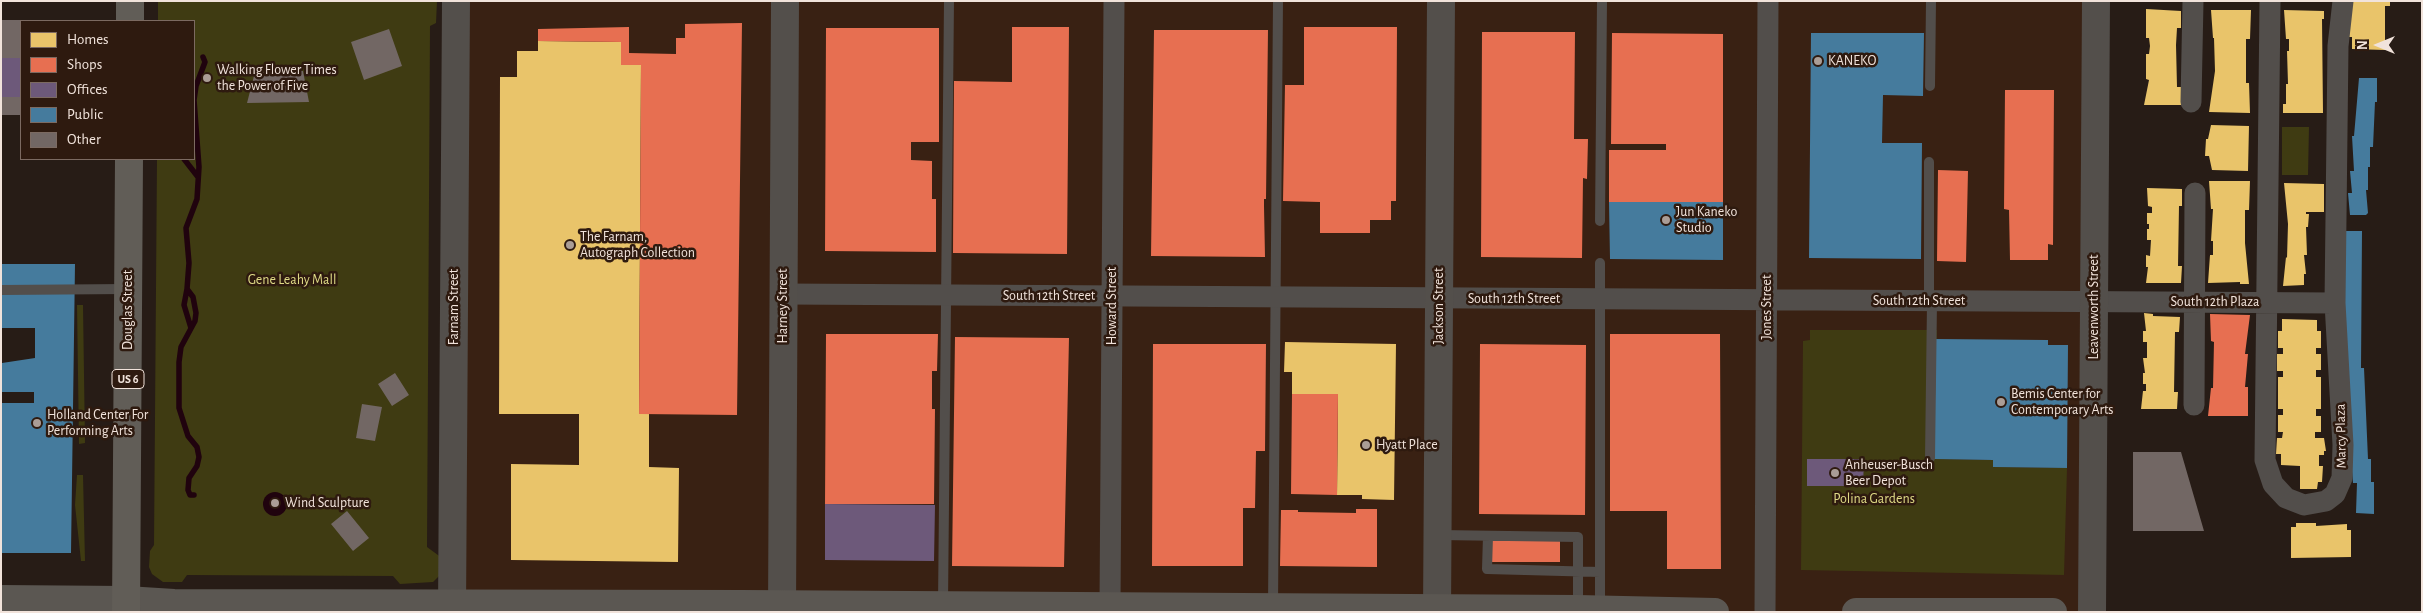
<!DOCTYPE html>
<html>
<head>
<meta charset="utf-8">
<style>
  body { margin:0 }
  #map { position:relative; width:2423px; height:613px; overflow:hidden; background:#271c16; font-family:"Alegreya Sans",sans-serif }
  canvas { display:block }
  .frame { position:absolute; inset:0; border:2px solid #f1e3db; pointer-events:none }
  .legend { position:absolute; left:20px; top:20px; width:175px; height:140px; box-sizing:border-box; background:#2e1a0f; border:1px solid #7c6a61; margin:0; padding:6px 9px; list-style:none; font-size:15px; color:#f1e3db }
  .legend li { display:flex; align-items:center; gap:10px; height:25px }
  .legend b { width:25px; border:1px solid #7c6a61 }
  .north { position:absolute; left:2353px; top:20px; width:50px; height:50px; -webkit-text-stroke:4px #2e1a0f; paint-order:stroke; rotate:270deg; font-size:14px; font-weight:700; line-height:20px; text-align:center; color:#f1e3db }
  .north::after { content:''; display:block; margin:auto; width:18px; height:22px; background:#f1e3db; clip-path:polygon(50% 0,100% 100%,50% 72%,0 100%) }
</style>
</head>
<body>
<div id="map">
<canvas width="2423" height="613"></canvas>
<div class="frame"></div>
<ul class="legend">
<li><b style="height:14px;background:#e9c46a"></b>Homes</li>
<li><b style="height:14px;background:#e76f51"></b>Shops</li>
<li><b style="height:14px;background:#6d597a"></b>Offices</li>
<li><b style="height:14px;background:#457b9d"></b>Public</li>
<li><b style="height:14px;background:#726764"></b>Other</li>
</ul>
<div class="north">N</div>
</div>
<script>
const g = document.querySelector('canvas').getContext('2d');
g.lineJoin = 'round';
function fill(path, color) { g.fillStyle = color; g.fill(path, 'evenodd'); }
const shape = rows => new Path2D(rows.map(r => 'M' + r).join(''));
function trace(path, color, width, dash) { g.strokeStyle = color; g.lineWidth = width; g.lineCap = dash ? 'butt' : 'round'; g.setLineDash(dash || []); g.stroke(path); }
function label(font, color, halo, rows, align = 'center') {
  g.font = font + ' "Alegreya Sans",sans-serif'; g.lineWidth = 5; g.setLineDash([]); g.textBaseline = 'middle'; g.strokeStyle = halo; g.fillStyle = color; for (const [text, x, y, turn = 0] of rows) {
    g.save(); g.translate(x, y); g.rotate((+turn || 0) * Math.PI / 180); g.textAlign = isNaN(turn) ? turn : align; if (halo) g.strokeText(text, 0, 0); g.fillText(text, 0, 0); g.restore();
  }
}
fill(shape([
  [456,1,2096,1,2092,612,452,612]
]), '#392113');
fill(shape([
  [158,1,437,1,436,23,430,26,427,547,442,558,440,575,433,582,400,584,393,576,187,575,182,582,163,582,152,574,149,567,150,551,154,545,157,159,194,159,194,21,158,21],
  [2282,127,2309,127,2308,175,2282,175],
  [77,305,83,305,85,443,79,444],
  [1810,330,1937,330,1935,459,1993,460,1993,467,2067,468,2064,575,1801,570,1803,341,1810,340],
  [77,475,83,475,85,561,81,561,75,505]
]), '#3f3b12');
fill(shape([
  '263 504a12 12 0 1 1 24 0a12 12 0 1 1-24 0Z'
]), '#20030e');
fill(shape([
  [2349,1,2390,1,2390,6,2385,6,2385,50,2352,49,2352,37,2349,37],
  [2146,9,2181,11,2181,28,2177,28,2176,45,2177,87,2181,87,2181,105,2144,105,2149,80,2146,79,2146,54,2149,54,2150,46,2149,38,2146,38],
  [2211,10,2251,10,2250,39,2246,39,2246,83,2249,83,2250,113,2209,112,2215,71,2214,38,2213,38],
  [2284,10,2324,11,2324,19,2322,19,2323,113,2283,113,2283,104,2286,104,2286,84,2288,84,2287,51,2289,51,2289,39,2286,39],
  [538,41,621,42,621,65,641,65,639,414,649,414,649,467,679,468,678,562,511,560,511,464,579,465,579,414,499,414,500,77,517,77,517,51,538,51],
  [2211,125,2249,126,2248,171,2212,170,2209,156,2205,156,2206,139,2208,139],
  [2209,181,2250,181,2249,210,2245,210,2245,243,2249,284,2240,284,2240,282,2208,283,2210,255,2213,255,2213,241,2211,241,2213,209,2211,209],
  [2284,183,2324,184,2324,212,2306,212,2306,214,2309,214,2308,227,2306,227,2307,255,2304,255,2306,274,2304,274,2304,285,2283,286,2286,257,2287,258,2288,224],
  [2147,188,2182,189,2182,206,2179,206,2178,266,2182,266,2181,283,2146,283,2148,267,2146,267,2146,255,2150,256,2151,240,2147,240,2147,229,2149,229,2149,224,2147,224,2147,213,2152,213,2152,207,2148,206],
  [2144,313,2153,314,2153,316,2180,317,2179,332,2175,332,2174,392,2178,392,2177,409,2141,409,2143,391,2146,391,2146,384,2143,384,2143,373,2145,373,2143,358,2147,358,2147,342,2143,342,2143,331,2146,331],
  [2282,319,2317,320,2317,331,2321,331,2321,348,2316,348,2316,354,2321,354,2321,370,2316,370,2316,377,2321,377,2321,409,2316,409,2316,416,2321,416,2321,432,2315,432,2315,438,2324,438,2326,451,2324,451,2324,455,2319,455,2319,466,2323,466,2322,482,2318,482,2317,489,2300,489,2300,466,2281,465,2281,454,2276,454,2277,438,2282,438,2283,432,2278,432,2278,415,2283,415,2283,409,2278,409,2278,377,2283,377,2283,371,2277,371,2277,354,2283,354,2283,348,2278,348,2278,331,2282,331],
  [1285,342,1396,344,1394,500,1362,499,1362,495,1337,495,1338,394,1292,394,1292,372,1284,372],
  [2296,523,2316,523,2316,526,2347,524,2347,530,2351,530,2351,557,2291,558,2291,527,2296,527]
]), '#e9c46a');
fill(shape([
  [742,23,737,415,639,414,641,65,621,65,621,42,538,41,538,29,629,27,629,53,676,54,676,38,685,38,685,24],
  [1012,27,1069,27,1067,254,953,253,954,81,1012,82],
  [1304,27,1397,27,1396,201,1391,201,1391,220,1370,220,1370,233,1320,233,1320,202,1283,201,1285,85,1304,85],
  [826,28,939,28,939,142,911,142,911,160,932,161,932,199,936,199,936,252,825,251],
  [1154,30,1268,30,1266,199,1264,199,1264,206,1265,257,1151,256],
  [1482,32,1575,32,1574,139,1588,139,1587,179,1583,178,1582,258,1481,257],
  [1612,33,1723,34,1723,202,1609,202,1609,150,1666,150,1666,144,1611,144],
  [2005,90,2054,90,2053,245,2048,244,2048,260,2010,260,2009,210,2004,209],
  [1938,170,1968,171,1966,262,1937,261],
  [2210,314,2250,315,2245,354,2248,354,2245,387,2248,387,2248,416,2208,416,2211,388,2213,388,2214,342,2211,341],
  [826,334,938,334,937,371,932,371,932,409,935,409,934,504,825,504],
  [1610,334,1720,334,1721,569,1667,569,1667,511,1610,511],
  [955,337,1069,338,1064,567,952,566],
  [1153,344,1266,344,1265,451,1256,451,1255,508,1243,508,1243,566,1152,566],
  [1480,344,1586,345,1585,515,1479,514],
  [1292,394,1338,394,1337,495,1291,494],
  [1356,509,1377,509,1377,567,1280,566,1281,510,1298,510,1298,512,1356,513],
  [1490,540,1560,541,1560,562,1490,562]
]), '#e76f51');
fill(shape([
  [1,58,21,58,21,97,1,97],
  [1807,459,1864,459,1863,486,1807,486],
  [825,504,935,505,934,561,825,560]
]), '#6d597a');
fill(shape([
  [1811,33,1924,33,1923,96,1883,95,1882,143,1922,143,1921,259,1809,258],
  [2359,78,2377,78,2377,102,2375,102,2373,147,2370,147,2370,167,2368,167,2368,190,2366,190,2368,213,2366,215,2350,215,2348,193,2352,193,2350,171,2354,171,2352,136,2354,136],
  [1609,202,1723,202,1723,260,1610,259],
  [2346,231,2362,231,2361,368,2364,368,2368,459,2371,459,2371,482,2374,482,2374,514,2356,513,2357,483,2353,483,2352,471,2343,324],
  [1,264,75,264,71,553,1,553,1,403,34,403,34,392,1,392,2,363,35,358,35,328,1,328],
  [1936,339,2048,340,2048,345,2068,345,2067,468,1993,467,1993,460,1934,459]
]), '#457b9d');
trace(shape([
  [184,159,198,177],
  [187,289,184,305,191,328],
  [194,495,190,495,188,490,189,478,197,466,199,457,197,447,188,436,179,408,179,362,181,347,195,321,196,313,193,297,187,289,189,263,186,228,197,199,199,167,194,100,196,86,205,62,203,57]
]), '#20030e', 5.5);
fill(shape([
  [1,20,21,20,21,58,1,58],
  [389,29,402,66,364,80,351,42],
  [303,71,309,102,247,103,255,72],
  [1,97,21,97,21,115,1,115],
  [395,373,409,395,392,406,378,384],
  [362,404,382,407,375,441,356,438],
  [2133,452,2181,452,2204,531,2133,531],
  [347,511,369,538,353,551,331,524]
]), '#726764');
trace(shape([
  [1930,86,1931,1],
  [1600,221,1602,1],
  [1,290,127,289],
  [1929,302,1929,162],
  [1930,458,1932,302],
  [1439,535,1578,537,1578,608],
  [1488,536,1487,569,1600,572],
  [943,604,949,1],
  [1273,605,1278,1],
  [1600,609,1600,263]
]), '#524e4b', 10);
trace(shape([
  [2270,1,2265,460,2273,484,2286,498,2304,505,2326,501,2335,494,2342,478,2343,445,2335,303,2338,46,2343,1],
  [2191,102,2193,1],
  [783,294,2335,303],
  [2194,405,2195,193],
  [1110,606,1114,1],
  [1765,612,1768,1]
]), '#524e4b', 21);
trace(shape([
  [452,612,456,1],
  [782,612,785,1],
  [1437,612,1441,1],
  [2092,612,2096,1]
]), '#534f4b', 28);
trace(shape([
  [1,599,126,600,174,603,744,604,1578,609,1715,612],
  [1856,612,2053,612]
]), '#5b5752', 28);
trace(shape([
  [130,21,130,1],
  [126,612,129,159]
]), '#615d57', 28);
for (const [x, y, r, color] of [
  [1818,61,5,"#aa9d96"],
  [207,78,5,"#aa9d96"],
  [1666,220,5,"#aa9d96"],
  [570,245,5,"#aa9d96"],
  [2001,402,5,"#aa9d96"],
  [37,423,5,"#aa9d96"],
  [1366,445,5,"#aa9d96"],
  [1835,473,5,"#aa9d96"],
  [275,503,5,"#aa9d96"]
]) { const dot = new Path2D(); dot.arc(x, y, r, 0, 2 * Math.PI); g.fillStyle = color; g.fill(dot); trace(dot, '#2e1a0f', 2); }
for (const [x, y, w] of [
  [128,379,32]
]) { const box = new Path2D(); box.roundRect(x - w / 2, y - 9.5, w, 19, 4); g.fillStyle = '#2e1a0f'; g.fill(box); trace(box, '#f1e3db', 1); }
label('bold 12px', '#f1e3db', null, [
  ["US 6",128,379]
]);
label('14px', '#f1e3db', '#2e1a0f', [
  ["KANEKO",1828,61],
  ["Walking Flower Times",217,70],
  ["the Power of Five",217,86],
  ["Jun Kaneko",1676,212],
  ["Studio",1676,228],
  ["The Farnam,",580,237],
  ["Autograph Collection",580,253],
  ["Bemis Center for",2011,394],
  ["Contemporary Arts",2011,410],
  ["Holland Center For",47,415],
  ["Performing Arts",47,431],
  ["Hyatt Place",1376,445],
  ["Anheuser-Busch",1845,465],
  ["Beer Depot",1845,481],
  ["Wind Sculpture",285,503]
], 'left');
label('14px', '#dfda86', '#2e1a0f', [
  ["Gene Leahy Mall",292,280],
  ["Polina Gardens",1874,499]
]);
label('14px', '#f1e3db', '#2e1a0f', [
  ["South 12th Street",1049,296],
  ["South 12th Street",1514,299],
  ["South 12th Street",1919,301],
  ["South 12th Plaza",2215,302],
  ["Harney Street",783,306,-90],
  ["Howard Street",1112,306,-90],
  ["Jackson Street",1439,306,-90],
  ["Farnam Street",454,307,-90],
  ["Jones Street",1767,307,-90],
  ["Leavenworth Street",2094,307,-90],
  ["Douglas Street",128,310,-90],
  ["Marcy Plaza",2341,436,-91]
]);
</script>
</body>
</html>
